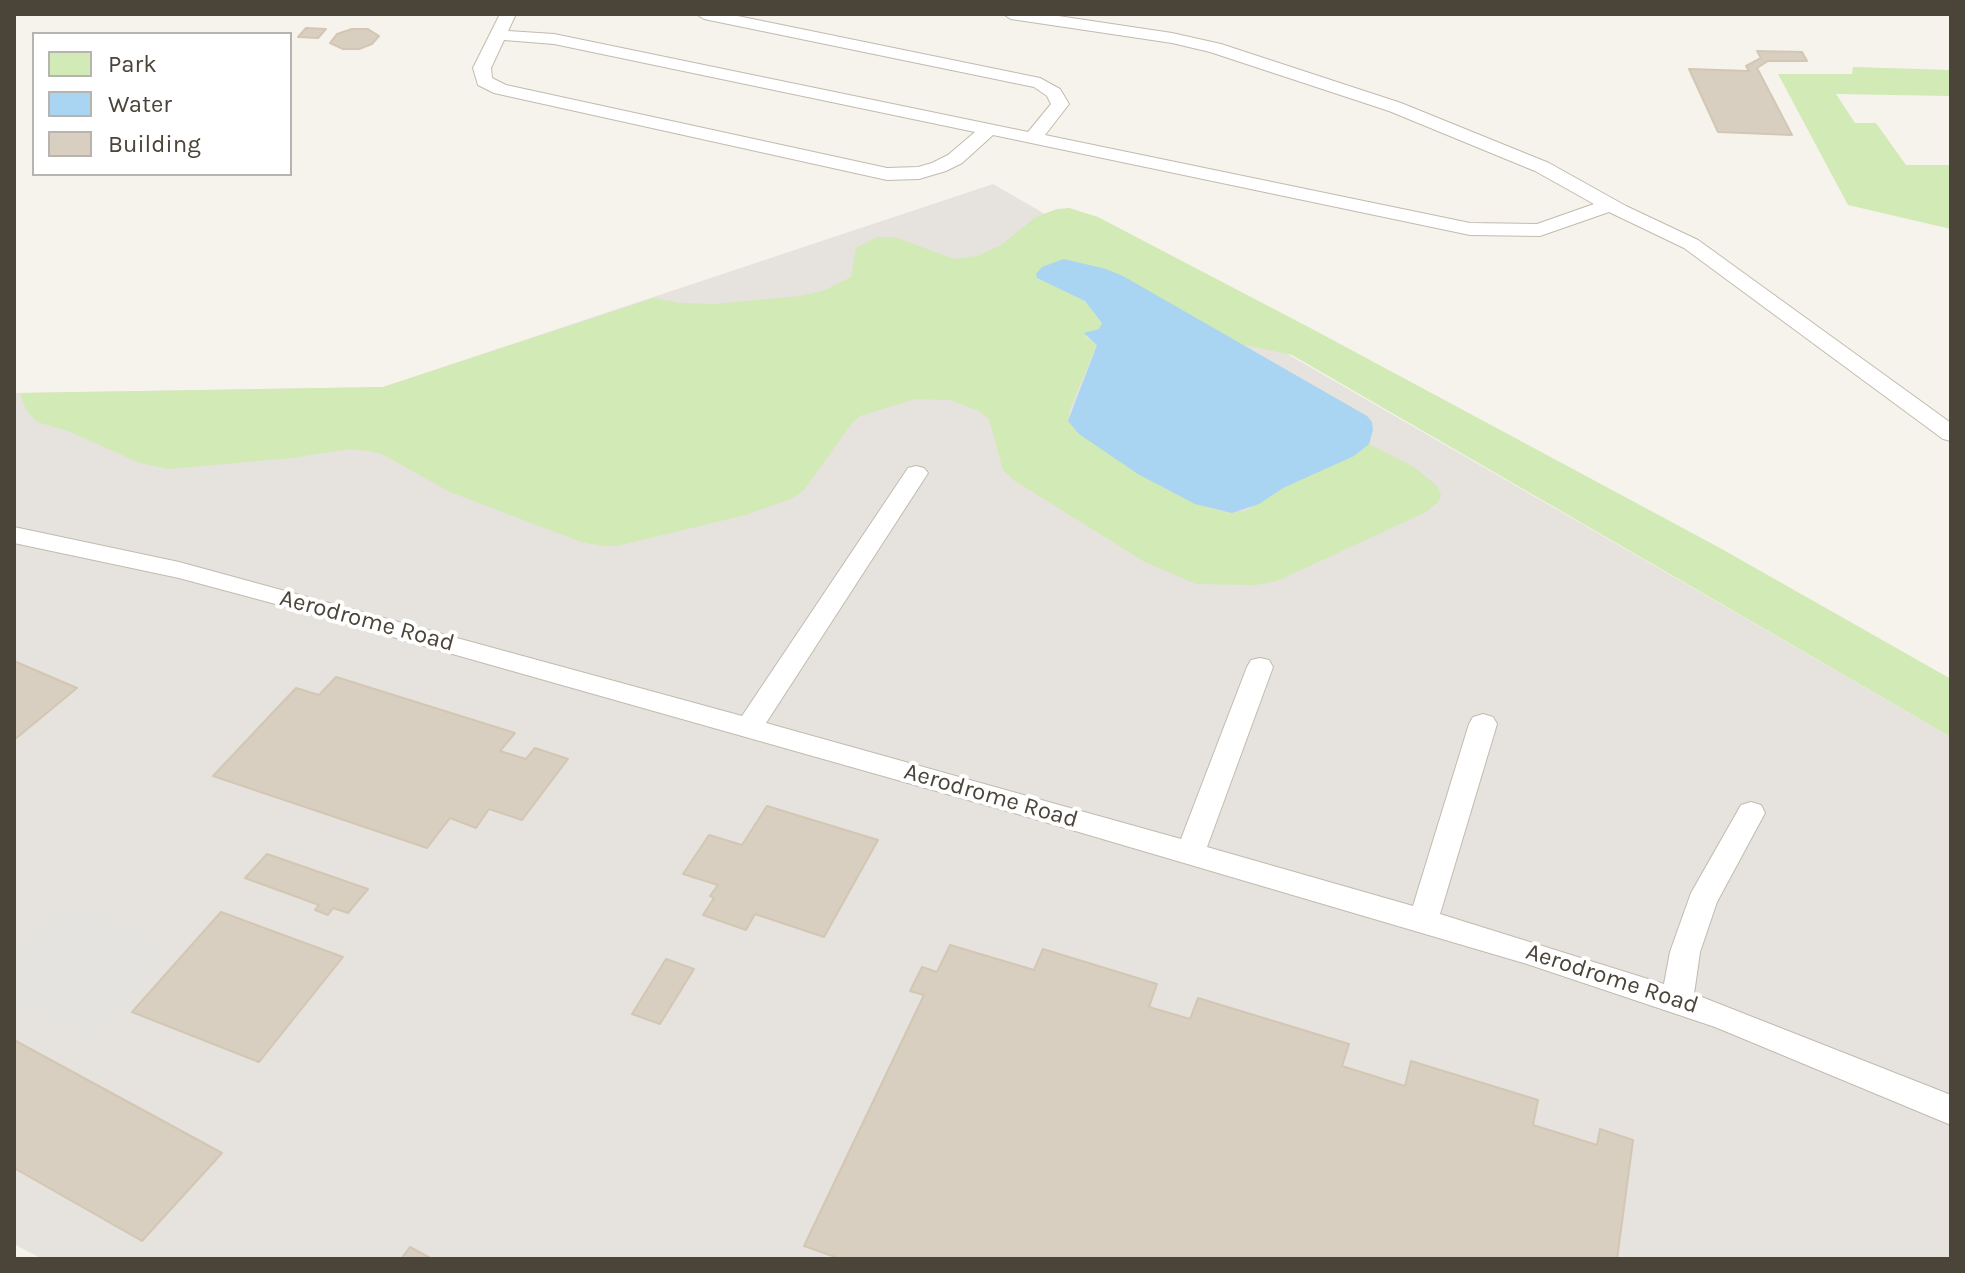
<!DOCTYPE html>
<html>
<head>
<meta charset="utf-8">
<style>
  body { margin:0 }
  #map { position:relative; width:1965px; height:1273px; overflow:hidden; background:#f6f3ec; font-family:Karla,sans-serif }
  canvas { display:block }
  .frame { position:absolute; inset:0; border:16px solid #4b4439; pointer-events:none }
  .legend { position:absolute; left:32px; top:32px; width:260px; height:144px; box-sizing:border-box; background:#fff; border:2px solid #b7b4b0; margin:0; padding:10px 14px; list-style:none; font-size:24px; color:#4b4439 }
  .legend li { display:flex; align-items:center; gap:16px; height:40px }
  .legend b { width:40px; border:2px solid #b7b4b0 }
</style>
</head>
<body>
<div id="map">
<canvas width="1965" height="1273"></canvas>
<div class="frame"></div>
<ul class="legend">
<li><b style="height:22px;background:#d2eab5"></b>Park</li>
<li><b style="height:22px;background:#a9d4f2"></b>Water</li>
<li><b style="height:22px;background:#d8cfc1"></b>Building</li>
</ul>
</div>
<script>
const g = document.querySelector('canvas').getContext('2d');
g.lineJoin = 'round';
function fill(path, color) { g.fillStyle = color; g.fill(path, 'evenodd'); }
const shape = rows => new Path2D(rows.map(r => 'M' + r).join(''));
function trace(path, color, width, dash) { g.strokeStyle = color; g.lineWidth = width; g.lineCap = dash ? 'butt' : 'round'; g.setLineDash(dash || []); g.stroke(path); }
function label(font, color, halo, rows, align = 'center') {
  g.font = font + ' Karla,sans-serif'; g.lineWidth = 8; g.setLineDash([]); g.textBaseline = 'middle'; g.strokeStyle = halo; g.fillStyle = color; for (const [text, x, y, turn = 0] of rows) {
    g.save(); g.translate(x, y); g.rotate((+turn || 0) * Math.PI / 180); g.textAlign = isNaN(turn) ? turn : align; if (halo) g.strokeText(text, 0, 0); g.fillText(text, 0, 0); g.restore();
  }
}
fill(shape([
  [993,184,1951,737,1951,1259,42,1259,14,1244,14,393,383,387]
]), '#e6e2dd');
fill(shape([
  [1853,67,1951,70,1951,96,1836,94,1855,123,1876,123,1906,165,1951,165,1951,229,1848,205,1778,74,1852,74],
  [1069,208,1098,217,1316,331,1720,548,1951,679,1951,737,1292,355,1241,344,1106,269,1037,278,1085,301,1102,323,1099,329,1091,331,1085,337,1097,344,1070,409,1068,421,1079,434,1167,490,1219,511,1245,511,1283,488,1354,456,1369,444,1414,467,1437,486,1441,494,1439,501,1426,512,1277,581,1256,585,1196,584,1145,562,1015,481,1003,470,989,419,979,411,950,400,915,399,860,416,852,423,804,490,791,499,745,515,617,546,604,546,581,542,450,492,382,454,368,451,349,449,292,458,168,469,140,463,68,431,37,422,26,410,20,393,383,387,654,298,680,303,714,304,800,296,823,291,851,277,856,248,877,237,895,237,954,259,977,256,1001,245,1036,217,1057,209]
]), '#d2eab5');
fill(shape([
  [67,902,177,942,96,1045,14,1006,14,955]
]), '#e5e3e0');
fill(shape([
  [1064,259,1106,269,1123,276,1367,416,1372,422,1373,430,1369,444,1354,456,1283,488,1259,504,1232,513,1195,504,1138,474,1079,434,1068,421,1097,345,1084,333,1099,329,1102,323,1085,301,1037,278,1036,274,1042,267]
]), '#a9d4f2');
const building = shape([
  [306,28,326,29,318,38,298,37,306,28],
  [352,29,368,29,379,36,372,44,359,49,343,49,330,43,337,34,352,29],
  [1757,51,1802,52,1807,61,1768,61,1757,68,1792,135,1718,132,1689,69,1749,71,1746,66,1761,58,1757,51],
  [14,661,77,688,14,740,14,661],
  [336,677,515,733,500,751,526,759,535,748,568,759,522,820,489,809,476,828,450,818,427,848,213,776,296,688,319,695,336,677],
  [767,806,878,840,824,937,755,914,746,930,703,915,714,898,710,896,718,885,683,874,709,835,742,845,767,806],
  [267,854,368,889,348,913,333,908,328,915,315,910,319,905,245,878,267,854],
  [221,912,343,957,259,1062,132,1012,221,912],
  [950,945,1034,970,1043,949,1157,984,1149,1007,1190,1019,1198,998,1349,1044,1342,1066,1405,1086,1411,1061,1538,1100,1533,1125,1597,1145,1600,1129,1633,1140,1617,1259,841,1259,804,1246,924,995,910,991,922,967,937,972,950,945],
  [666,959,694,969,660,1024,632,1014,666,959],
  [14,1040,222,1153,142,1241,14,1168,14,1040],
  [410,1247,432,1259,401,1259,410,1247]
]);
fill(building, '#d8cfc1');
trace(building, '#d3c7b4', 2);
const lane = shape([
  [500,14,516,14,508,31,554,34,1028,132,1051,104,1047,96,1034,87,704,19,696,14,728,14,1040,78,1060,89,1069,104,1045,135,1470,223,1537,224,1594,204,1535,171,1389,111,1210,52,1172,43,1011,19,1003,14,1045,14,1172,33,1221,44,1401,103,1549,163,1626,206,1698,240,1951,423,1951,441,1943,439,1684,248,1609,212,1540,236,1470,235,993,135,962,163,946,171,919,179,887,180,494,93,478,85,473,68,500,14],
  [504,40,554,44,975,132,948,155,932,163,918,167,887,168,506,85,492,78,491,68,504,40],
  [916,466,924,468,928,473,766,723,1181,839,1247,667,1251,660,1260,658,1269,660,1273,667,1207,847,1413,906,1469,724,1473,717,1483,714,1493,717,1497,724,1440,914,1664,984,1670,952,1691,893,1741,805,1751,802,1761,805,1765,813,1717,902,1700,952,1694,994,1951,1095,1951,1125,1715,1027,1527,964,1021,815,283,606,179,578,14,543,14,527,179,562,742,716,908,468,916,466]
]);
trace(lane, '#c2bbae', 2);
fill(lane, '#fff');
label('24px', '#4b4439', '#fff', [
  ["Aerodrome Road",367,621,15],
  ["Aerodrome Road",991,796,16],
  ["Aerodrome Road",1612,979,18]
]);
</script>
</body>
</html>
